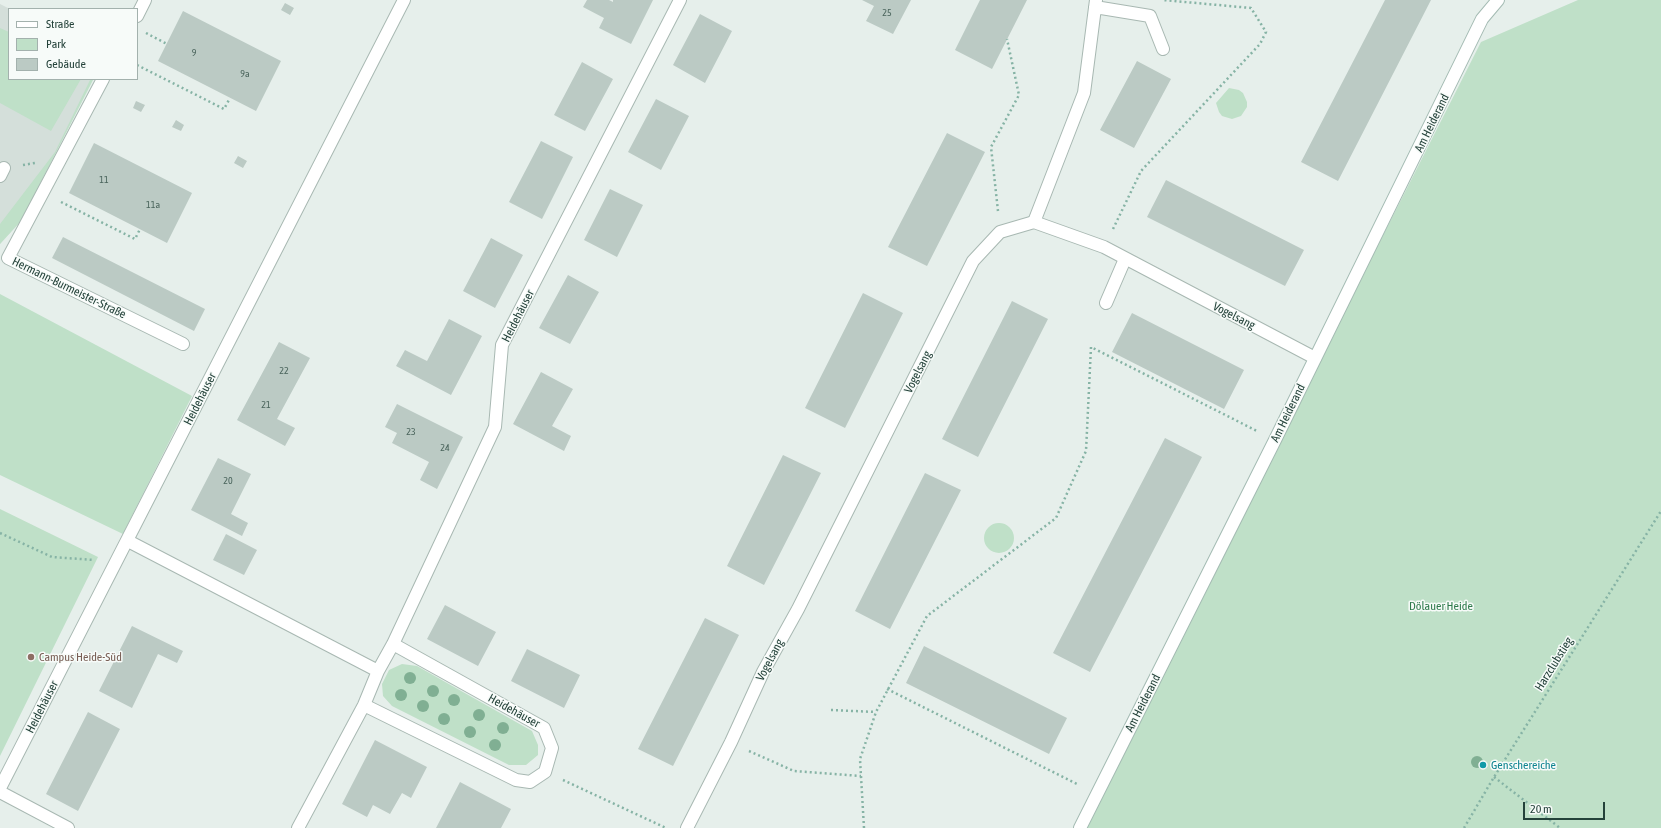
<!DOCTYPE html>
<html>
<head>
<meta charset="utf-8">
<style>
  body { margin:0 }
  #map { position:relative; width:1661px; height:828px; overflow:hidden; background:#e6efeb; font-family:"Asap Condensed",sans-serif }
  canvas { display:block }
  .legend { position:absolute; left:8px; top:8px; width:130px; height:72px; box-sizing:border-box; background:#f7fbf9; border:1px solid #a3b1ad; margin:0; padding:5px 7px; list-style:none; font-size:12px; color:#24423a }
  .legend li { display:flex; align-items:center; gap:8px; height:20px }
  .legend b { width:20px; border:1px solid #a3b1ad }
  .scale { position:absolute; left:1523px; top:802px; width:82px; height:18px; box-sizing:border-box; border:2px solid #24423a; border-top:0; padding-left:5px; font-size:12px; line-height:14px; white-space:nowrap; color:#24423a; -webkit-text-stroke:3px #f7fbf9; paint-order:stroke }
</style>
</head>
<body>
<div id="map">
<canvas width="1661" height="828"></canvas>
<ul class="legend">
<li><b style="height:5px;background:#fff"></b>Straße</li>
<li><b style="height:11px;background:#bfe0c8"></b>Park</li>
<li><b style="height:11px;background:#bbcac4"></b>Gebäude</li>
</ul>
<div class="scale">20 m</div>
</div>
<script>
const g = document.querySelector('canvas').getContext('2d');
g.lineJoin = 'round';
function fill(path, color) { g.fillStyle = color; g.fill(path, 'evenodd'); }
const shape = rows => new Path2D(rows.map(r => 'M' + r).join(''));
function trace(path, color, width, dash) { g.strokeStyle = color; g.lineWidth = width; g.lineCap = dash ? 'butt' : 'round'; g.setLineDash(dash || []); g.stroke(path); }
function label(font, color, halo, rows, align = 'center') {
  g.font = font + ' "Asap Condensed",sans-serif'; g.lineWidth = 3; g.setLineDash([]); g.textBaseline = 'middle'; g.strokeStyle = halo; g.fillStyle = color; for (const [text, x, y, turn = 0] of rows) {
    g.save(); g.translate(x, y); g.rotate((+turn || 0) * Math.PI / 180); g.textAlign = isNaN(turn) ? turn : align; if (halo) g.strokeText(text, 0, 0); g.fillText(text, 0, 0); g.restore();
  }
}
fill(shape([
  [0,4,10,9,9,79,93,79,21,221,0,244]
]), '#d4dfda');
fill(shape([
  [1578,0,1661,0,1661,828,1083,828,1481,42],
  [0,28,9,32,9,79,81,79,51,131,0,103],
  [90,80,93,80,21,221,0,244,0,224,55,152],
  [1229,88,1239,90,1243,93,1247,102,1247,107,1241,116,1232,119,1222,116,1219,112,1216,103],
  [0,294,192,396,123,534,0,475],
  [0,509,98,557,0,756],
  '984 538a15 15 0 1 1 30 0a15 15 0 1 1-30 0Z',
  [402,664,417,666,532,731,538,745,538,755,526,765,509,765,392,706,383,696,382,684,389,670]
]), '#bfe0c8');
fill(shape([
  [587,0,609,0,613,2,613,0,653,0,631,44,599,28,604,18,583,7],
  [862,0,911,0,893,34,866,21,874,6],
  [980,0,1027,0,992,69,955,50],
  [1385,0,1431,0,1338,181,1301,162],
  [285,3,294,8,290,15,281,10],
  [183,11,281,61,256,111,158,61],
  [700,14,732,31,705,83,673,65],
  [1137,61,1171,79,1134,148,1100,130],
  [582,62,613,79,585,131,554,115],
  [656,99,689,116,661,170,628,152],
  [136,101,145,105,141,112,133,108],
  [176,120,184,125,181,131,172,127],
  [947,133,985,152,927,266,888,247],
  [541,141,573,157,542,219,509,202],
  [94,143,192,193,167,243,69,193],
  [238,156,247,161,243,168,234,163],
  [1166,180,1304,250,1285,286,1147,217],
  [610,189,643,205,617,257,584,240],
  [63,237,205,309,194,331,52,258],
  [491,238,523,255,495,308,463,291],
  [568,275,599,292,570,344,539,328],
  [863,293,903,313,845,428,805,408],
  [1012,301,1048,319,978,457,942,439],
  [1132,313,1244,370,1224,409,1112,352],
  [449,319,482,336,451,395,396,366,405,350,427,361],
  [279,342,310,358,277,419,295,428,285,446,237,420],
  [541,372,573,389,552,426,571,436,564,451,513,424],
  [397,404,463,437,437,489,420,480,429,462,392,443,397,433,385,427],
  [1165,438,1202,457,1090,672,1053,653],
  [783,455,821,473,764,585,727,566],
  [218,458,251,474,231,514,248,523,242,536,191,510],
  [925,473,961,490,890,629,855,611],
  [226,534,257,550,244,575,213,560],
  [445,605,496,632,478,666,427,639],
  [705,618,739,635,673,766,638,749],
  [132,626,183,651,177,663,158,654,132,708,99,691],
  [924,646,1067,718,1049,754,906,683],
  [527,649,580,675,564,708,511,681],
  [88,712,120,729,78,811,46,794],
  [375,740,427,767,411,798,402,793,390,814,373,805,367,817,342,804],
  [460,782,511,809,501,828,436,828]
]), '#bbcac4');
const lane = shape([
  [1095,7,1150,16,1163,49],
  [1034,222,1084,93,1096,0],
  [1106,303,1125,259]
]);
const street = shape([
  [137,16,145,0],
  [103,79,8,258,183,344],
  [0,176,4,168],
  [128,541,378,671],
  [364,705,516,780,530,782,545,772,552,748,544,728,393,644],
  [0,788,404,0],
  [0,792,68,828],
  [298,828,364,705,378,671,393,644,495,427,502,345,680,0],
  [687,828,731,742,763,672,798,609,973,261,1000,232,1034,222,1104,247,1315,358]
]);
const secondary = shape([
  [1080,828,1275,440,1482,19,1498,0]
]);
trace(lane, '#a8b8b2', 14);
trace(street, '#a8b8b2', 14);
trace(secondary, '#a4bbb3', 14);
trace(shape([
  [146,33,167,44],
  [137,65,224,109,230,98],
  [23,165,35,163],
  [61,202,135,239,140,229],
  [998,211,991,147,1019,95,1007,39],
  [1113,229,1141,171,1260,44,1266,32,1251,8,1163,0],
  [0,533,52,557,94,560],
  [887,689,1079,785],
  [831,710,876,712],
  [749,751,794,771,861,776],
  [1494,777,1560,828],
  [563,780,666,828],
  [864,828,860,759,876,712,927,616,1056,518,1086,451,1091,347,1257,431],
  [1464,828,1494,777,1661,511]
]), '#86b3a5', 2.5, [2, 3]);
trace(lane, '#fff', 12);
trace(street, '#fff', 12);
trace(secondary, '#fff', 12);
g.fillStyle = '#80af93';
for (const [x, y] of [
  [410,678],
  [433,691],
  [401,695],
  [454,700],
  [423,706],
  [479,715],
  [444,719],
  [503,728],
  [470,732],
  [495,745],
  [1477,762]
]) { g.beginPath(); g.arc(x, y, 6, 0, 2 * Math.PI); g.fill(); }
for (const [x, y, r, color] of [
  [31,657,4,"#8d6e63"],
  [1483,765,4,"#0f9aa8"]
]) { const dot = new Path2D(); dot.arc(x, y, r, 0, 2 * Math.PI); g.fillStyle = color; g.fill(dot); trace(dot, '#f7fbf9', 1.5); }
label('10px', '#4a645c', null, [
  ["25",887,13],
  ["9",194,53],
  ["9a",245,74],
  ["11",104,180],
  ["11a",153,205],
  ["22",284,371],
  ["21",266,405],
  ["23",411,432],
  ["24",445,448],
  ["20",228,481]
]);
label('12px', '#24423a', '#f7fbf9', [
  ["Am Heiderand",1432,123,-64],
  ["Hermann-Burmeister-Straße",69,288,26],
  ["Heidehäuser",518,316,-63],
  ["Vogelsang",1234,316,27],
  ["Vogelsang",918,372,-63],
  ["Heidehäuser",200,399,-63],
  ["Am Heiderand",1288,413,-64],
  ["Vogelsang",770,660,-62],
  ["Harzclubstieg",1554,664,-58],
  ["Am Heiderand",1143,703,-63],
  ["Heidehäuser",42,707,-63],
  ["Heidehäuser",514,711,29]
]);
label('12px', '#2d7a4b', '#f7fbf9', [
  ["Dölauer Heide",1441,606]
]);
label('12px', '#785e54', '#f7fbf9', [
  ["Campus Heide-Süd",39,657]
], 'left');
label('12px', '#0d838f', '#f7fbf9', [
  ["Genschereiche",1491,765]
], 'left');
</script>
</body>
</html>
